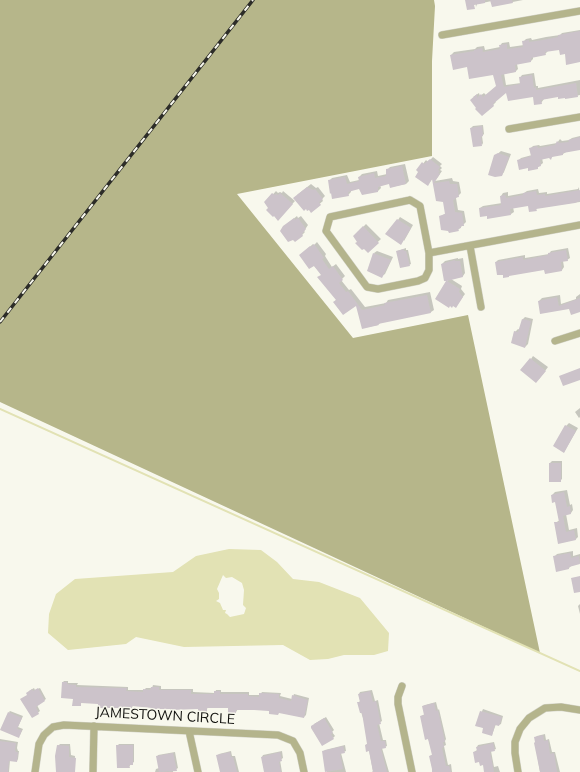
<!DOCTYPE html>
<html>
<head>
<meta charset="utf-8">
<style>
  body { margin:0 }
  canvas { display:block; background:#f8f8ed }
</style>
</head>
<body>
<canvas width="580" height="772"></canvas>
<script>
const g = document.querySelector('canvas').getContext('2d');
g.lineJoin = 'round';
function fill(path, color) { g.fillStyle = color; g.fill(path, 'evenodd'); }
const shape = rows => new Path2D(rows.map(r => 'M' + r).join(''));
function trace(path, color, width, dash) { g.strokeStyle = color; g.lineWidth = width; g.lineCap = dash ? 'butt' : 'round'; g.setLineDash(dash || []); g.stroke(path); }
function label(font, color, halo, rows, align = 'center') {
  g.font = font + ' Mulish,sans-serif'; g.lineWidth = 3; g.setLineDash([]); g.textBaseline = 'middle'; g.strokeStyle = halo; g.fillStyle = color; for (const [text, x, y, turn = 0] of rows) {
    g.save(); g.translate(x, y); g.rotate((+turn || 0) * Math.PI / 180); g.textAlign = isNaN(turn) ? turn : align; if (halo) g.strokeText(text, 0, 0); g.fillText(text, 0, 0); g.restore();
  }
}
fill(shape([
  [0,0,434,0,435,6,432,61,432,156,237,194,353,338,468,315,540,653,0,402]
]), '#b6b68a');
fill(shape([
  [229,549,261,550,277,562,293,579,319,582,360,598,389,633,388,651,374,655,344,655,328,659,310,660,283,645,184,647,136,637,126,644,68,650,48,633,49,614,56,594,75,579,173,572,196,556],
  [223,575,226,578,232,577,242,583,244,590,243,605,246,608,244,614,230,617,227,614,225,613,226,610,223,610,220,603,216,601,219,599,219,593,217,589]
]), '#e2e2b4');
fill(shape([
  [475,0,523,0,492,6,492,1,477,4,476,7],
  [580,30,580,61,560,49,548,51,545,54,533,56,533,59,531,61,517,64,518,69,515,72,504,73,506,85,521,83,520,78,522,75,534,73,536,86,538,86,538,88,580,80,580,95,566,98,558,96,544,99,541,103,533,96,507,91,495,101,496,102,493,105,473,97,479,93,480,96,484,93,486,95,497,86,494,74,468,66,451,55,454,52,475,49,477,47,484,46,485,50,500,47,500,46,502,43,509,42,510,47,524,45,523,42,526,39,531,38,532,40,546,37,560,35,562,33],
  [483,125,484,134,482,136,483,143,482,145,471,128,473,126],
  [580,136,580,149,566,152,563,154,553,156,551,158,549,157,542,158,543,163,537,168,529,167,518,161,521,158,532,155,531,148,533,146,539,145,540,146,557,143,560,139,562,141,569,140,572,138],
  [501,151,511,154,504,172,502,175,495,156],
  [433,157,442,164,440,166,442,168,440,170,442,171,435,181,452,178,453,181,459,182,461,193,456,198,458,210,464,211,466,222,458,230,440,217,446,213,444,201,437,200,433,178,430,182,418,170,426,160,428,162],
  [405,164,409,181,406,184,391,187,390,183,380,185,381,188,378,191,360,188,351,190,351,192,348,195,329,181,332,178,347,175,350,182,359,180,359,177,362,174,377,171,378,176,387,174,387,170,390,167],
  [311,184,316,188,318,187,325,196,322,199,323,201,311,211,297,195],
  [579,187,580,202,538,207,536,210,529,205,513,207,514,212,511,214,488,218,488,215,480,208,483,206,502,203,501,196,503,193,508,192,508,196,524,193,527,191,538,189,539,193,547,192,547,194,578,189],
  [276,191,278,193,280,192,282,193,283,191,295,201,278,219,265,203],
  [297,216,298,218,301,216,308,225,304,231,305,232,302,235,287,224],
  [400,217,413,225,404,241,398,220],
  [366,224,381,239,368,251,358,242,354,236],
  [317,242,326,254,325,256,332,267,336,264,345,276,341,280,349,290,351,289,365,307,386,303,388,300,430,292,434,310,431,312,381,322,378,325,363,328,357,305,334,302,337,299,322,275,303,253,313,244,314,245],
  [406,248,406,250,408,250,411,264,409,265,397,251],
  [568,248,570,258,567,260,563,261,564,267,562,270,545,268,503,273,496,262,498,260,525,255,525,258,549,254,551,251],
  [377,251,393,257,385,274,382,276,374,253],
  [458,258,458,259,463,258,465,273,463,276,451,279,462,286,461,289,465,294,456,306,436,299,448,280,442,264,445,261],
  [580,294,580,310,570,308,541,313,539,301,542,298,560,295,561,304,576,299,576,297],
  [525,317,533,319,528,344,525,347,515,332,518,329,520,330,523,319],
  [533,356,548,367,539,379,531,359],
  [580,408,580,417,579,418,575,412],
  [569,423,578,428,564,452,566,426],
  [552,461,562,461,562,479,560,481,550,463],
  [567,490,570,505,572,504,573,510,571,513,566,514,569,530,577,528,578,537,576,539,559,543,555,523,560,520,556,501,552,495,555,492],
  [573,551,573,556,580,554,580,563,572,565,569,568,554,557,557,554],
  [580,604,580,614,578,606],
  [64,681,68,681,68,683,78,683,77,685,128,687,128,690,144,690,146,688,152,688,153,685,161,686,161,689,193,689,193,692,215,693,216,690,221,690,221,692,249,692,249,695,260,695,262,692,281,693,280,696,292,699,294,694,309,698,306,715,304,717,270,710,238,709,236,712,229,712,229,707,208,707,206,711,199,708,133,706,132,707,99,703,82,702,80,705,63,682],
  [34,688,35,690,40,688,46,699,37,705,40,711,32,717,28,694,29,691],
  [372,690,375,701,378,700,382,721,379,723,383,740,386,740,387,746,382,748,389,772,372,772,373,771,369,750,366,745,368,743,365,724,358,703,360,701,359,694,360,692],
  [436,702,438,710,439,709,446,739,445,741,446,745,444,746,448,765,451,764,452,772,433,772,430,756,433,754,421,716,425,714,423,706,425,705],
  [483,709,503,716,501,724,499,725,496,724,492,735,484,728,476,725],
  [10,711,23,716,18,727,23,729,20,735,9,712],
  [326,717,334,730,332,732,335,736,333,738,314,724],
  [545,734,546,740,549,739,552,752,555,752,560,772,540,772,535,743,536,742,535,738,537,736],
  [0,739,18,742,17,748,18,751,19,751,18,759,17,761,10,760,9,772,0,772],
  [494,742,496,749,491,751,494,767,498,766,500,772,485,772,484,764,474,752,477,750,477,747,478,745],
  [60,744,70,744,71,755,75,756,74,772,57,772,58,746],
  [119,744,134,744,134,762,131,764,129,767,117,746],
  [345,745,346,751,341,753,346,772,327,772,323,752,325,750],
  [231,751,232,756,235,756,239,772,221,772,217,756,219,754],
  [282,751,283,758,280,760,282,772,265,772,262,757,263,755],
  [175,752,178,768,173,771,173,772,155,772,156,769,159,768,157,757,158,755]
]), '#0003');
trace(shape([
  [0,409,580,671]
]), '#e2e2b4', 2);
fill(shape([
  [465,0,485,0,485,3,474,5,475,9,467,10],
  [490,0,512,0,513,3,492,7],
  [580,31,580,62,566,65,565,54,560,55,559,50,545,52,546,55,531,58,531,62,515,65,516,72,501,75,504,87,520,84,519,77,532,75,534,88,536,87,536,90,576,83,578,97,565,99,565,98,558,99,558,97,541,100,542,104,534,105,533,97,508,101,506,93,493,104,494,106,482,116,475,109,476,108,470,100,477,94,477,98,481,94,483,97,496,86,493,75,469,79,467,67,453,70,450,55,474,51,474,50,482,48,483,52,500,49,499,45,507,44,507,49,523,47,522,41,529,40,529,42,543,40,558,37,558,35],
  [482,126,483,136,481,137,482,146,473,147,470,128],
  [580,137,580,150,563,153,563,155,552,157,551,160,549,158,540,160,541,166,538,167,538,169,528,171,528,168,519,170,517,160,531,156,529,148,537,146,538,148,555,145,557,141,559,143,569,142,568,140],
  [498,153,509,157,502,176,495,177,488,175,494,155],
  [430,159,440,167,438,170,440,171,438,173,440,174,434,183,449,181,450,184,457,184,459,197,455,198,456,199,453,200,455,212,462,213,464,226,461,226,461,228,458,229,459,231,449,233,448,231,441,230,439,216,445,214,443,202,436,201,432,179,428,186,415,177,418,172,416,170,422,162,424,164],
  [402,166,406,184,390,188,389,184,378,187,378,192,362,195,359,189,348,192,349,196,332,199,331,193,330,194,328,180,345,177,347,184,359,181,358,177,374,173,375,178,386,176,386,169],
  [307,187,313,190,315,189,323,199,319,202,321,205,311,213,309,210,307,211,306,209,304,211,293,198],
  [580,190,580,201,575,203,536,209,537,211,529,212,528,206,510,209,511,215,487,219,487,216,480,217,479,208,501,205,500,196,505,195,506,198,523,195,523,193,536,191,537,195,545,194,545,196],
  [272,193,275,195,276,194,278,195,280,193,293,204,278,221,274,216,273,217,266,210,268,208,264,202],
  [294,218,295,220,298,218,306,229,302,234,303,236,295,242,293,240,288,242,280,231,283,226],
  [397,219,411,228,401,245,385,234],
  [363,226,379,243,368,253,364,249,362,250,355,243,357,242,353,236],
  [314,244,324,258,322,259,329,269,333,266,343,280,339,283,346,292,348,291,362,310,385,305,384,303,427,295,431,313,378,324,379,325,362,329,356,306,343,315,333,302,336,300,317,277,321,275,314,266,309,269,299,255,310,246,311,247],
  [404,249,404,251,406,251,410,266,400,268,396,251],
  [566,250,568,261,561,262,562,271,545,274,544,270,509,276,509,277,503,278,503,275,497,275,495,262,523,257,523,260,548,255,548,253],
  [373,253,391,260,382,278,367,271],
  [455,260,455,261,460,261,463,277,447,281,460,289,459,292,463,297,456,308,453,306,452,308,450,306,449,308,435,299,446,281,444,281,441,264],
  [557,297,559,306,580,298,580,312,571,315,569,309,540,314,538,301],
  [522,319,531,321,525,348,511,343,514,331,518,332],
  [530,358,546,371,536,383,520,370],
  [580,368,580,380,563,386,559,376],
  [565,425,576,431,564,453,553,446],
  [549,463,561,463,561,482,549,482],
  [564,492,567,507,570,506,571,514,563,516,566,532,574,530,576,540,558,544,554,522,559,522,555,502,552,503,551,495],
  [570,553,571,558,579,556,580,564,569,567,569,569,556,572,553,556],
  [580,576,580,592,574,593,571,578],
  [62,682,67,682,67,684,76,685,76,687,127,688,126,691,143,692,143,689,150,690,151,687,159,687,159,690,191,690,191,694,214,694,214,691,220,691,220,694,248,694,248,696,259,697,259,693,279,694,279,698,291,701,292,695,308,700,304,718,279,713,278,715,269,714,269,711,254,710,236,710,236,713,228,713,228,708,207,708,207,712,198,712,198,709,170,710,170,709,152,709,152,708,132,706,132,708,98,708,98,704,81,703,81,706,72,706,73,699,61,698],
  [38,688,45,701,36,707,39,714,32,718,20,699,27,695,26,693,32,689,33,691],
  [370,691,373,702,376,701,381,724,377,725,381,741,385,741,386,748,381,749,387,772,373,772,369,751,366,752,365,745,367,744,362,713,360,713,357,702,360,702,358,694],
  [434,703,436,711,438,710,445,742,443,742,444,747,442,748,446,766,449,766,451,772,432,772,432,769,429,756,432,755,428,739,425,740,420,716,424,715,422,706],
  [480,711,502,717,499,726,495,725,492,736,482,733,483,728,475,726],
  [8,712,22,718,17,729,22,730,19,738,0,730],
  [324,718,333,733,331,734,334,739,322,746,311,728,311,726],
  [543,735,544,741,548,740,550,754,554,753,557,772,540,772,534,743,535,742,534,737],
  [0,741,16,743,15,750,16,752,18,752,17,762,9,761,8,772,0,772],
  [493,743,495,751,490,752,494,772,484,772,483,765,480,766,479,762,475,763,473,752,477,751,476,747],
  [57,745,69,746,69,757,76,758,75,772,56,772,55,756],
  [116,745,133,745,133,765,129,765,130,768,117,768],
  [343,746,345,753,340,754,343,769,325,772,322,751],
  [230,752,231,757,233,757,237,772,220,772,216,755],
  [280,752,282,761,279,762,281,772,264,772,261,757],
  [173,753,177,771,159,772,156,756]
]), '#ccc3ca');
const street = shape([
  [442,35,580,11],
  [509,129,580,117],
  [410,200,420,206,429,253,429,270,425,278,418,281,378,289,367,287,326,231,330,217,410,200],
  [470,246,481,307],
  [429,253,580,225],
  [555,341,580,333],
  [402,686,398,697,398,704,412,772],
  [189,731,198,772],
  [35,772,39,744,44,735,53,727,64,725,278,735,293,741,300,753,304,772],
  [93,772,94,726],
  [518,772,515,753,515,742,520,729,529,718,545,708,561,707,580,710]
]);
trace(street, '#d3d3c9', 8);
trace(street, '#b4b48c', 7);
const rail = shape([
  [0,322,253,0]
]);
trace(rail, '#2c2c28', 3.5);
trace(rail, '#f8f8ed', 2, [6]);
label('14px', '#10100d', '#f8f8ed', [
  ["JAMESTOWN CIRCLE",165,716,3]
]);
</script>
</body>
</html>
